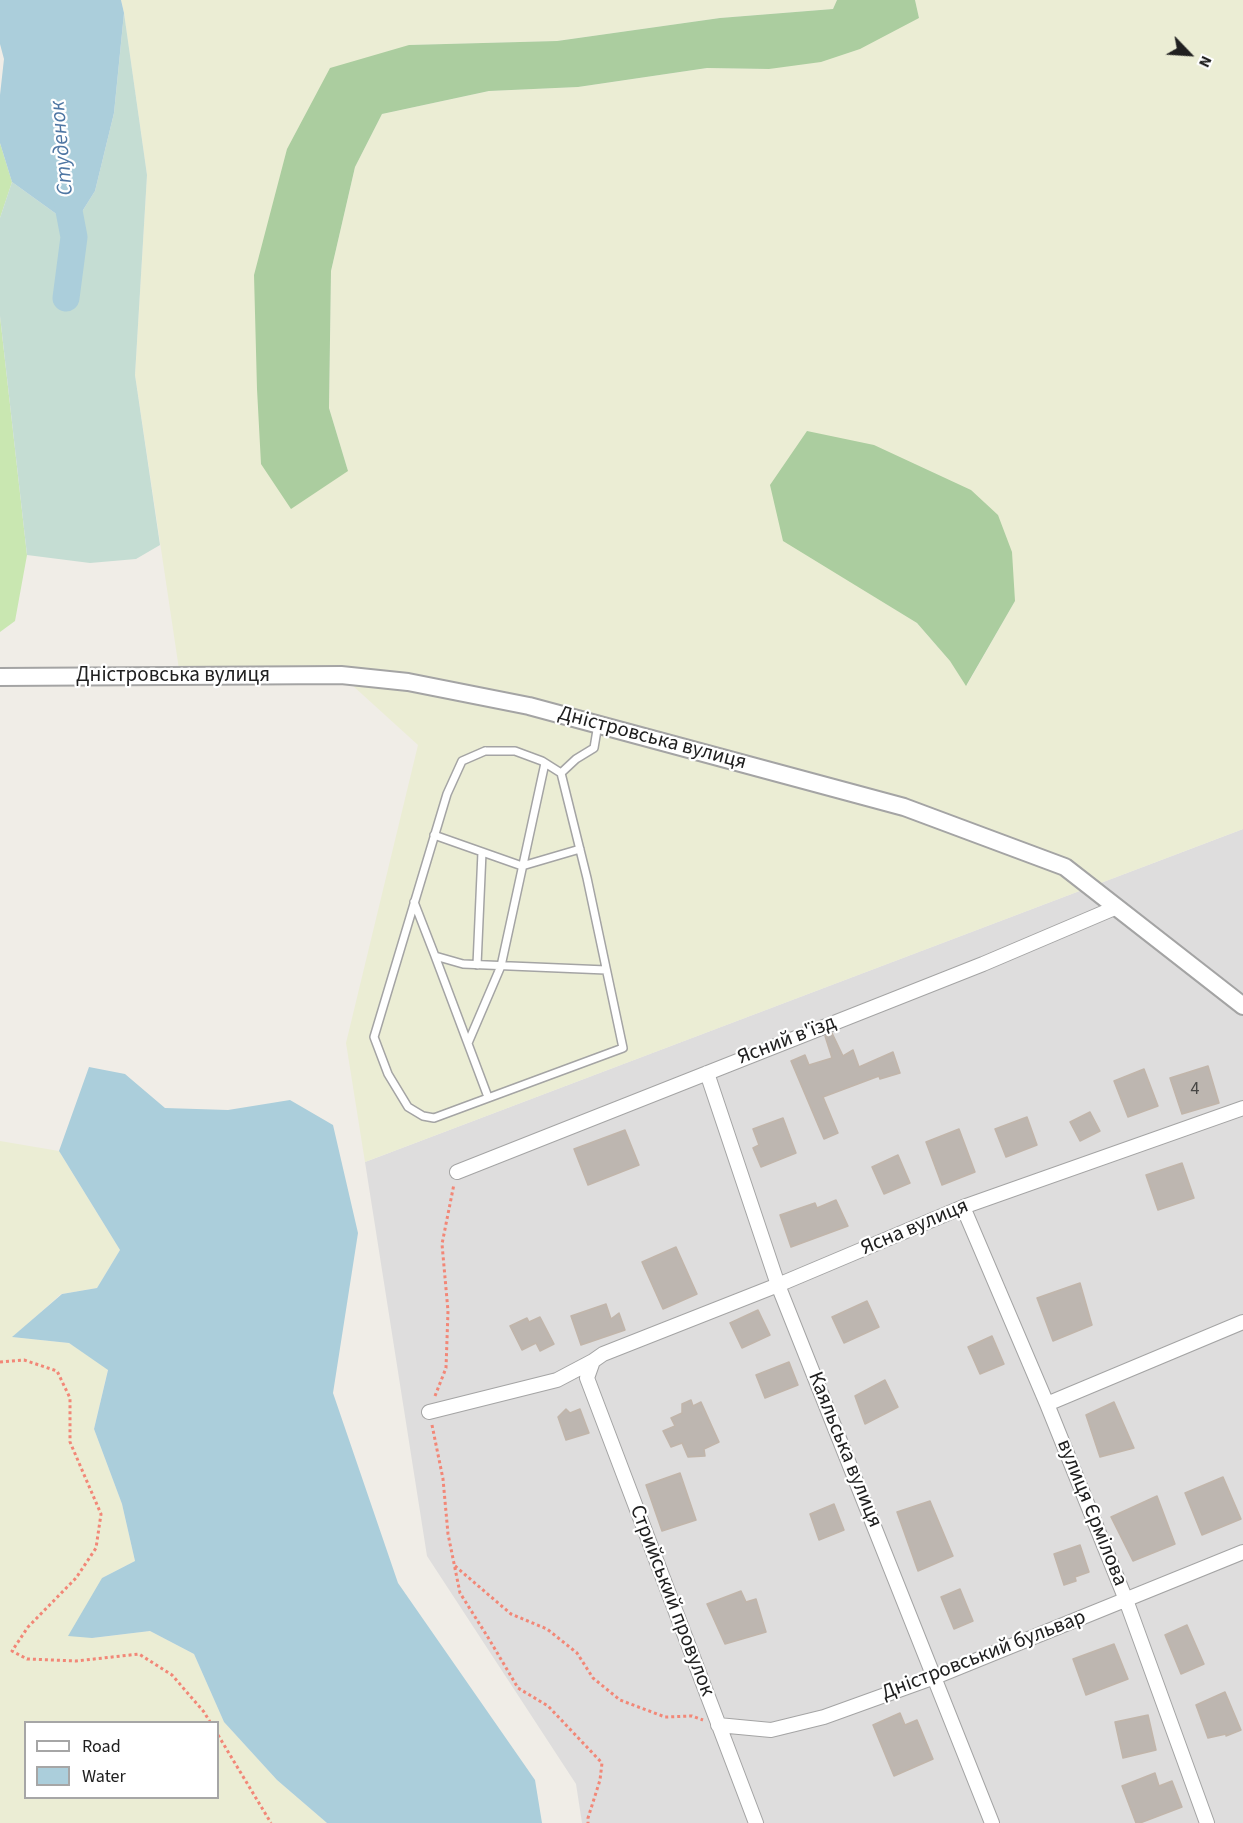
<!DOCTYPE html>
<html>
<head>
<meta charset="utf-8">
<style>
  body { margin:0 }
  #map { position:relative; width:1243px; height:1823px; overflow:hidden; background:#f0ede7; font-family:"Source Sans 3",sans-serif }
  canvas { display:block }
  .legend { position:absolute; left:24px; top:1721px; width:195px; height:78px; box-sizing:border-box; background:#fff; border:2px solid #a6a6a6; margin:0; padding:8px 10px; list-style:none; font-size:18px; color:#202020 }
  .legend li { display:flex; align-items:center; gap:12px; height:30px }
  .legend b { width:30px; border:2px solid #a6a6a6 }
  .north { position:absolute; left:1159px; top:24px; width:60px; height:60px; -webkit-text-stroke:4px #fff; paint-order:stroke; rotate:115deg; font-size:16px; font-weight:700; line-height:24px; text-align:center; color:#202020 }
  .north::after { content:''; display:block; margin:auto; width:21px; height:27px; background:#202020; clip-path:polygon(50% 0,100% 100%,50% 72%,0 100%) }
</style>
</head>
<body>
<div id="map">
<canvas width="1243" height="1823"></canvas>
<ul class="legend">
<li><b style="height:8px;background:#fff"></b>Road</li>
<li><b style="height:16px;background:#abcedb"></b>Water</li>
</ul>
<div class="north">N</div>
</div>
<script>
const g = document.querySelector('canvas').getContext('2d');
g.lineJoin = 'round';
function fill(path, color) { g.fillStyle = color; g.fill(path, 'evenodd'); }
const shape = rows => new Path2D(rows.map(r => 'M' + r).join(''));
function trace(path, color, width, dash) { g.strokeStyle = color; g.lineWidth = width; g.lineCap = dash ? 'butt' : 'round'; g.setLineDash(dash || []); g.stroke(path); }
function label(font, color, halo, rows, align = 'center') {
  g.font = font + ' "Source Sans 3",sans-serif'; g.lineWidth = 4.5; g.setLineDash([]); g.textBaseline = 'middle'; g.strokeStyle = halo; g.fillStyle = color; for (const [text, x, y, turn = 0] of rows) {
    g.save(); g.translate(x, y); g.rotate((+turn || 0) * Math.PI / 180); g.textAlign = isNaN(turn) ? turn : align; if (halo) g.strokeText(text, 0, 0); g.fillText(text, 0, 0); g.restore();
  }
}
fill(shape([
  [1243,829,1243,1823,582,1823,576,1784,427,1556,365,1162]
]), '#dedddd');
fill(shape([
  [121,0,837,0,833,9,720,18,557,41,409,45,254,275,348,471,329,408,331,271,355,167,382,114,489,91,578,87,707,68,769,69,919,18,915,0,1243,0,1243,829,365,1162,346,1043,418,745,341,675,180,676,135,375,147,175,124,13],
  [867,592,1015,601,967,685,950,661,917,623],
  [0,1141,59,1151,120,1250,97,1288,61,1294,13,1337,69,1343,108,1369,94,1429,122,1504,135,1561,102,1578,92,1638,150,1631,194,1654,224,1722,277,1780,327,1823,0,1823],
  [26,1722,218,1722,218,1798,26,1798]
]), '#ebedd4');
fill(shape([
  [0,143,12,182,0,218],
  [0,316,27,555,15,621,0,632]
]), '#c9e7b1');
fill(shape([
  [837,0,915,0,919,18,860,49,821,62,769,69,707,68,578,87,489,91,382,114,355,167,331,271,329,408,348,471,291,509,261,464,257,389,254,275,287,149,330,68,409,45,557,41,720,18,833,9],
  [807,431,874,445,971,490,998,515,1012,552,1015,601,966,686,950,661,917,623,783,541,770,485]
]), '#abcd9f');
fill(shape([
  [124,13,147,175,135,375,160,545,136,559,90,563,27,555,0,316,0,218,12,182,73,226,95,191,114,113]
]), '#c5ddd3');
fill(shape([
  [0,0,121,0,124,13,114,113,95,191,73,226,12,182,0,143,0,95,4,59,0,44],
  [89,1067,125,1074,165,1108,228,1110,290,1100,333,1125,358,1233,333,1393,398,1583,535,1780,542,1823,327,1823,277,1780,224,1722,194,1654,150,1631,92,1638,68,1636,102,1578,135,1561,122,1504,94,1429,108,1370,69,1343,12,1337,62,1294,97,1288,120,1250,59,1151]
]), '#abcedb');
trace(shape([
  [65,190,74,237,66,298]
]), '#abcedb', 27);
const building = shape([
  [832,1033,843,1056,853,1050,859,1067,893,1052,900,1073,880,1079,879,1076,823,1097,838,1133,824,1139,791,1061,805,1055,809,1065,832,1058,825,1036,832,1033],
  [1208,1066,1219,1103,1182,1114,1170,1078,1208,1066],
  [1144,1069,1158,1106,1128,1117,1114,1081,1144,1069],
  [1090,1112,1100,1131,1080,1141,1070,1122,1090,1112],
  [1027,1117,1037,1145,1006,1157,995,1129,1027,1117],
  [783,1118,796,1153,761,1167,753,1148,759,1145,753,1129,783,1118],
  [959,1129,975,1172,942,1185,926,1142,959,1129],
  [625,1130,639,1165,588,1185,574,1149,625,1130],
  [898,1155,910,1183,884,1194,872,1167,898,1155],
  [1182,1163,1194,1198,1158,1210,1146,1175,1182,1163],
  [836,1200,848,1226,791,1247,780,1215,815,1203,817,1208,836,1200],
  [676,1247,697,1294,663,1309,642,1262,676,1247],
  [1080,1283,1092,1325,1053,1341,1037,1298,1080,1283],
  [867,1301,879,1327,844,1343,832,1317,867,1301],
  [606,1304,611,1319,619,1313,625,1330,581,1345,571,1316,606,1304],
  [758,1310,770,1335,742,1348,730,1323,758,1310],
  [540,1317,554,1344,540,1351,536,1343,522,1350,510,1326,527,1318,529,1322,540,1317],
  [992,1336,1004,1364,980,1374,968,1347,992,1336],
  [789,1362,798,1385,765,1398,756,1375,789,1362],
  [885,1380,898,1407,865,1424,855,1396,885,1380],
  [691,1400,693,1406,701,1402,719,1442,704,1449,705,1456,688,1457,682,1443,671,1447,663,1431,675,1426,671,1418,682,1413,682,1404,691,1400],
  [1114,1402,1134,1448,1100,1457,1086,1415,1114,1402],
  [566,1409,570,1413,580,1409,589,1433,566,1440,558,1417,566,1409],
  [680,1473,696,1520,662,1531,646,1485,680,1473],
  [1223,1477,1241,1519,1202,1535,1185,1493,1223,1477],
  [1157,1496,1175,1544,1133,1561,1111,1517,1157,1496],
  [930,1501,953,1556,918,1571,897,1512,930,1501],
  [834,1504,844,1530,819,1540,810,1514,834,1504],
  [1080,1545,1089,1572,1075,1577,1076,1581,1064,1585,1054,1554,1080,1545],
  [960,1589,973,1621,954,1629,941,1597,960,1589],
  [741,1591,746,1602,756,1599,766,1632,725,1644,707,1604,741,1591],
  [1187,1625,1204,1664,1181,1674,1165,1635,1187,1625],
  [1114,1644,1128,1679,1086,1695,1073,1659,1114,1644],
  [1225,1692,1241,1730,1226,1736,1226,1734,1208,1738,1196,1705,1225,1692],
  [900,1713,905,1725,917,1720,933,1759,894,1776,873,1725,900,1713],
  [1148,1715,1156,1750,1123,1758,1115,1722,1148,1715],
  [1155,1773,1159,1786,1172,1781,1182,1807,1140,1823,1136,1823,1122,1786,1155,1773]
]);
fill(building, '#bdb6b0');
trace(building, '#c1b5aa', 1.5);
const service = shape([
  [485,751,515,751,542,761,561,773,587,878,623,1048,434,1118,423,1116,408,1107,388,1074,374,1037,447,794,462,761,485,751],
  [561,773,576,759,594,748,598,724],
  [434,835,522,866,580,849],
  [414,902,435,956,463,964,606,970],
  [435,956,488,1097],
  [477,965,482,852],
  [468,1043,501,966,545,763]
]);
const minor = shape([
  [707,1073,778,1285,992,1823],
  [457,1172,983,964,1117,907],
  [963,1207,1047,1404,1126,1600,1207,1823],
  [1047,1404,1243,1322],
  [429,1412,557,1380,593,1361],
  [718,1725,771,1730,824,1717,935,1677,1243,1552],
  [756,1823,587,1378,593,1361,603,1354,778,1285,963,1207,1243,1108]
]);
const tertiary = shape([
  [0,677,341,675,408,682,529,706,904,807,1065,867,1243,1006]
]);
trace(service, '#a4a4a4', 10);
trace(minor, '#a4a4a4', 16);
trace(tertiary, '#a4a4a4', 20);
trace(shape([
  [0,1362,24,1360,57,1371,70,1398,70,1442,101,1514,96,1548,76,1578,28,1627,12,1651,27,1659,76,1661,139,1654,172,1675,204,1712,210,1722],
  [435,1396,446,1368,448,1311,442,1244,454,1184],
  [432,1425,443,1479,448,1534,460,1593,489,1639,518,1688,548,1706,602,1763,600,1780,588,1818,588,1823],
  [455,1566,511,1614,547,1629,577,1653,593,1678,620,1700,665,1717,692,1716,703,1720],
  [218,1735,271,1823]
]), '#f28777', 3, [3, 3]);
trace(service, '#fff', 7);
trace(minor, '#fff', 14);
trace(tertiary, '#fff', 16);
label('18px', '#474644', null, [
  ["4",1195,1090]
]);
label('21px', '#202020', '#fff', [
  ["Дністровська вулиця",173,676],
  ["Дністровська вулиця",652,739,15],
  ["Ясний в'їзд",787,1041,-21],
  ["Ясна вулиця",915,1228,-23],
  ["Каяльська вулиця",844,1450,68],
  ["вулиця Єрмілова",1091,1513,68],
  ["Стрийський провулок",671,1601,69],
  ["Дністровський бульвар",984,1656,-21]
]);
label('italic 22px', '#4e76a3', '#fff', [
  ["Студенок",63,148,-95]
]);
</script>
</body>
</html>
